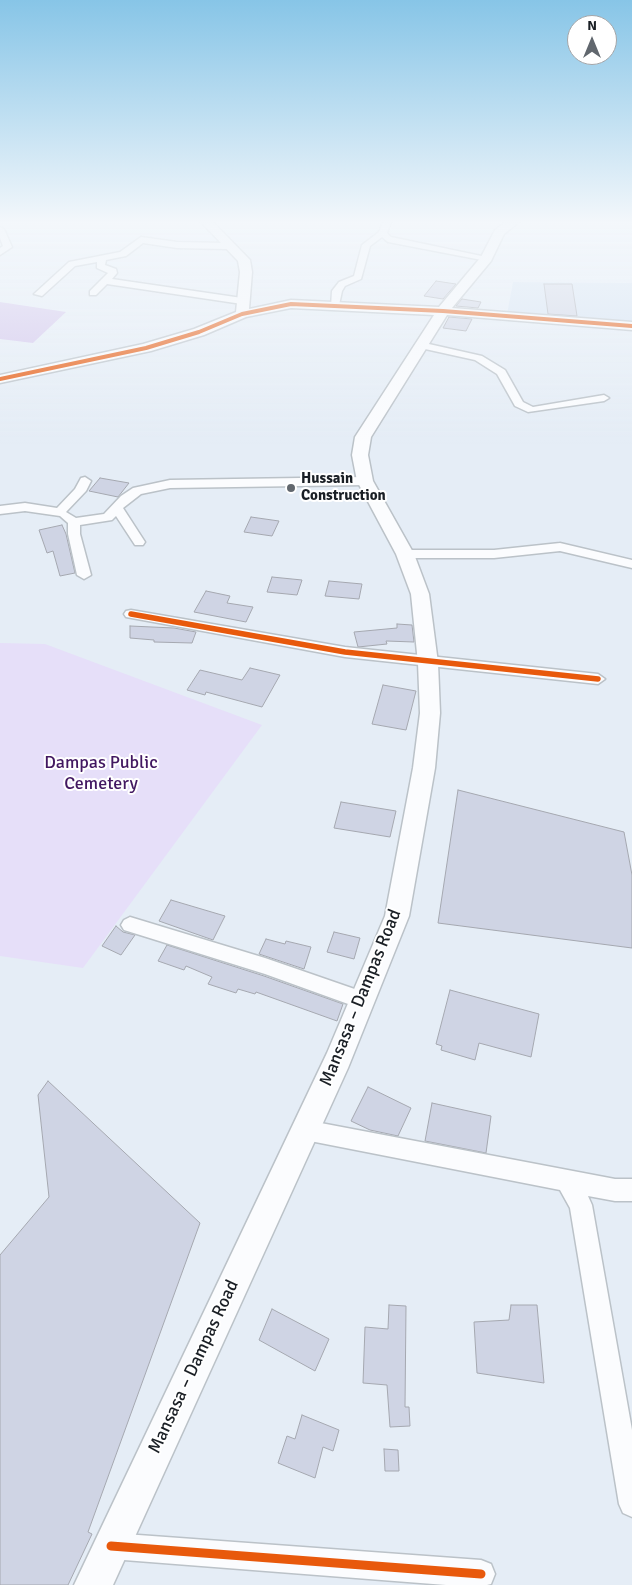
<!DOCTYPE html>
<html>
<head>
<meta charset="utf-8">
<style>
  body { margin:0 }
  #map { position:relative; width:632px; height:1585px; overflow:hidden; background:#e5edf6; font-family:Signika,sans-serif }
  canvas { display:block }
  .north { position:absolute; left:567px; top:15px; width:50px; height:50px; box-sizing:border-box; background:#fff; border:1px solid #a3a5a8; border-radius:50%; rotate:0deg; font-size:14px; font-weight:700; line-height:20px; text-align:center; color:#1a1f25 }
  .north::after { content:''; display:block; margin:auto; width:18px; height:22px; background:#61676e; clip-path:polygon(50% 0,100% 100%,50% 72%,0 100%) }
</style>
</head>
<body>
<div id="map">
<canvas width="632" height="1585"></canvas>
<div class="north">N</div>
</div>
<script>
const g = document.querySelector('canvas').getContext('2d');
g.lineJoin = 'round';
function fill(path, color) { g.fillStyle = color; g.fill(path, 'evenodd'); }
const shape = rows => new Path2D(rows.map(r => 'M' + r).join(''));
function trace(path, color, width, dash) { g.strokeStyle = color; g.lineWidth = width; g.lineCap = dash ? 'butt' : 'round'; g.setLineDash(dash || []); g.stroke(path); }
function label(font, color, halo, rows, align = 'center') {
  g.font = font + ' Signika,sans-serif'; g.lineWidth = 4; g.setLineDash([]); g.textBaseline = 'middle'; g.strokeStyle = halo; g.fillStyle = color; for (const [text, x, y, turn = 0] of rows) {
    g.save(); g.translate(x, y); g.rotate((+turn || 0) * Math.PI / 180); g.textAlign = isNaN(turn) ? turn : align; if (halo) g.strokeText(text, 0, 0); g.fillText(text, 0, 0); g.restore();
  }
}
fill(shape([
  [513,282,632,283,632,323,507,314]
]), '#d5e3f3');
fill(shape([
  [0,643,45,644,262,725,83,968,0,956]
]), '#e6dff9');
fill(shape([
  [0,302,66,312,33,343,0,339]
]), '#d3c5ec');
const building = shape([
  [436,281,456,284,443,299,424,296,436,281],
  [544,284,572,284,577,316,548,314,544,284],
  [462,299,481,302,478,308,456,306,462,299],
  [449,317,472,319,466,331,443,328,449,317],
  [100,478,129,483,118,497,89,491,100,478],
  [251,517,279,521,272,536,244,532,251,517],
  [62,525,66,534,75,573,60,576,53,551,47,553,39,530,62,525],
  [272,577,302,580,297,595,267,592,272,577],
  [329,581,362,584,359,599,325,596,329,581],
  [206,591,230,596,227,603,253,607,246,622,194,612,206,591],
  [397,624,412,625,414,642,386,641,387,644,358,647,354,632,397,628,397,624],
  [130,626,174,628,196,632,192,643,154,642,154,640,130,638,130,626],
  [250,668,280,675,262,707,206,692,205,695,187,690,200,670,242,680,250,668],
  [383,685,416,691,406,730,372,724,383,685],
  [458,790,624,832,632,875,632,948,438,923,458,790],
  [341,802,396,811,390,837,334,828,341,802],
  [171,900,225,916,213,940,159,921,171,900],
  [116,926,123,932,135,935,121,955,102,946,116,926],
  [334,932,360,938,354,959,327,952,334,932],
  [266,939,285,944,286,941,311,947,304,969,259,954,266,939],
  [167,945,264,976,343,1004,337,1021,256,992,255,994,238,989,236,993,208,984,212,977,186,966,184,970,158,961,167,945],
  [450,990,539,1014,531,1057,479,1043,475,1060,441,1050,442,1046,436,1044,450,990],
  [48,1081,200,1223,88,1532,92,1534,68,1585,0,1585,0,1255,49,1197,38,1095,48,1081],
  [368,1087,411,1108,398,1136,370,1130,351,1121,368,1087],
  [432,1103,491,1116,486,1153,425,1141,432,1103],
  [389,1305,406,1306,405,1407,409,1407,410,1426,390,1427,387,1385,363,1383,365,1327,388,1329,389,1305],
  [511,1305,537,1305,544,1383,477,1373,474,1322,509,1320,511,1305],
  [272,1309,329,1339,315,1371,259,1340,272,1309],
  [302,1415,339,1430,333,1451,323,1447,315,1478,278,1463,287,1436,295,1439,302,1415],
  [384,1449,398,1450,399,1471,385,1471,384,1449]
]);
fill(building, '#cfd4e4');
trace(building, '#a5a8b0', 1);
const street = shape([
  [383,222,391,222,387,233,391,237,491,258,487,261,388,242,382,237,370,246,361,279,345,286,342,291,339,305,331,307,332,291,339,282,354,276,362,245,379,232,383,222],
  [0,227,4,229,12,247,0,255,0,248,3,246,0,238,0,227],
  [141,237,177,242,227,243,231,246,227,249,177,248,143,243,126,256,106,260,105,265,116,269,117,273,112,279,242,298,247,301,242,304,107,284,96,295,90,295,90,291,108,273,97,268,97,262,75,266,42,296,34,294,69,262,120,252,141,237],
  [420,342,482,356,505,370,523,402,533,407,604,395,609,398,604,401,528,412,515,406,497,374,475,360,416,347,415,345,420,342],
  [85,477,91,481,86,491,66,512,76,518,104,514,121,496,133,488,170,480,365,477,371,481,365,485,170,488,141,494,123,508,145,542,143,545,135,545,116,516,112,520,80,525,80,534,91,575,84,579,77,575,68,534,68,523,60,516,25,511,0,514,0,506,25,503,57,508,75,489,81,478,85,477],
  [560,543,632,560,632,568,560,551,494,558,405,558,399,554,405,550,494,550,560,543],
  [131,610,345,647,598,674,605,679,598,684,345,657,126,617,124,614,126,611,131,610],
  [130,917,265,958,369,994,372,1000,369,1006,362,1009,265,974,124,930,121,925,124,920,130,917],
  [305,1120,615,1179,632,1179,632,1201,615,1201,588,1196,592,1205,632,1430,632,1517,623,1513,619,1504,570,1208,560,1190,305,1140,298,1137,294,1130,298,1123,305,1120],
  [111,1533,481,1560,491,1564,495,1574,491,1584,487,1585,446,1585,111,1559,101,1556,98,1546,101,1536,111,1533]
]);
const secondary = shape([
  [201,222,213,222,250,260,252,272,249,309,291,300,439,307,481,257,495,230,506,222,519,222,504,234,491,261,452,308,632,322,632,330,447,315,371,437,368,455,373,481,414,554,429,594,438,663,440,713,435,768,409,916,348,1068,113,1585,74,1585,327,1053,385,916,413,768,420,713,418,663,411,594,396,554,357,481,352,455,355,437,434,315,291,308,246,317,204,335,151,351,0,383,0,375,143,344,194,329,236,312,240,272,238,261,201,222]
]);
trace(street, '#bbc2c8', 3);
trace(secondary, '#bbc2c8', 3);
fill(street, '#fbfcfe');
fill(secondary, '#fbfcfe');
trace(shape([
  [0,379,146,348,199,332,242,314,291,304,443,311,632,326]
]), '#e8590c', 4);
trace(shape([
  [131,614,345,652,598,679]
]), '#e8590c', 5.5);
trace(shape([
  [111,1546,481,1574]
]), '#e8590c', 9);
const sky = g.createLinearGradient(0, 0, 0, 444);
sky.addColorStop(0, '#87c5e7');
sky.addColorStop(0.5, '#f3f7fb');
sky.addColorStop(1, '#f3f7fb00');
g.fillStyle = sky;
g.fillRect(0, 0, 632, 444);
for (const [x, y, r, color] of [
  [291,488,5,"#61676e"]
]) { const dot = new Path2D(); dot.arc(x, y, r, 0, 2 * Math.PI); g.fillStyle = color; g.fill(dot); trace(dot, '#fff', 2); }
label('bold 15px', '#1a1f25', '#fff', [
  ["Hussain",301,479],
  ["Construction",301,496]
], 'left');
label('18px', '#421861', '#fff', [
  ["Dampas Public",101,763],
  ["Cemetery",101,784]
]);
label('18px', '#1a1f25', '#fff', [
  ["Mansasa – Dampas Road",361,998,-68],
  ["Mansasa – Dampas Road",194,1367,-65]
]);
</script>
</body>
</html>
